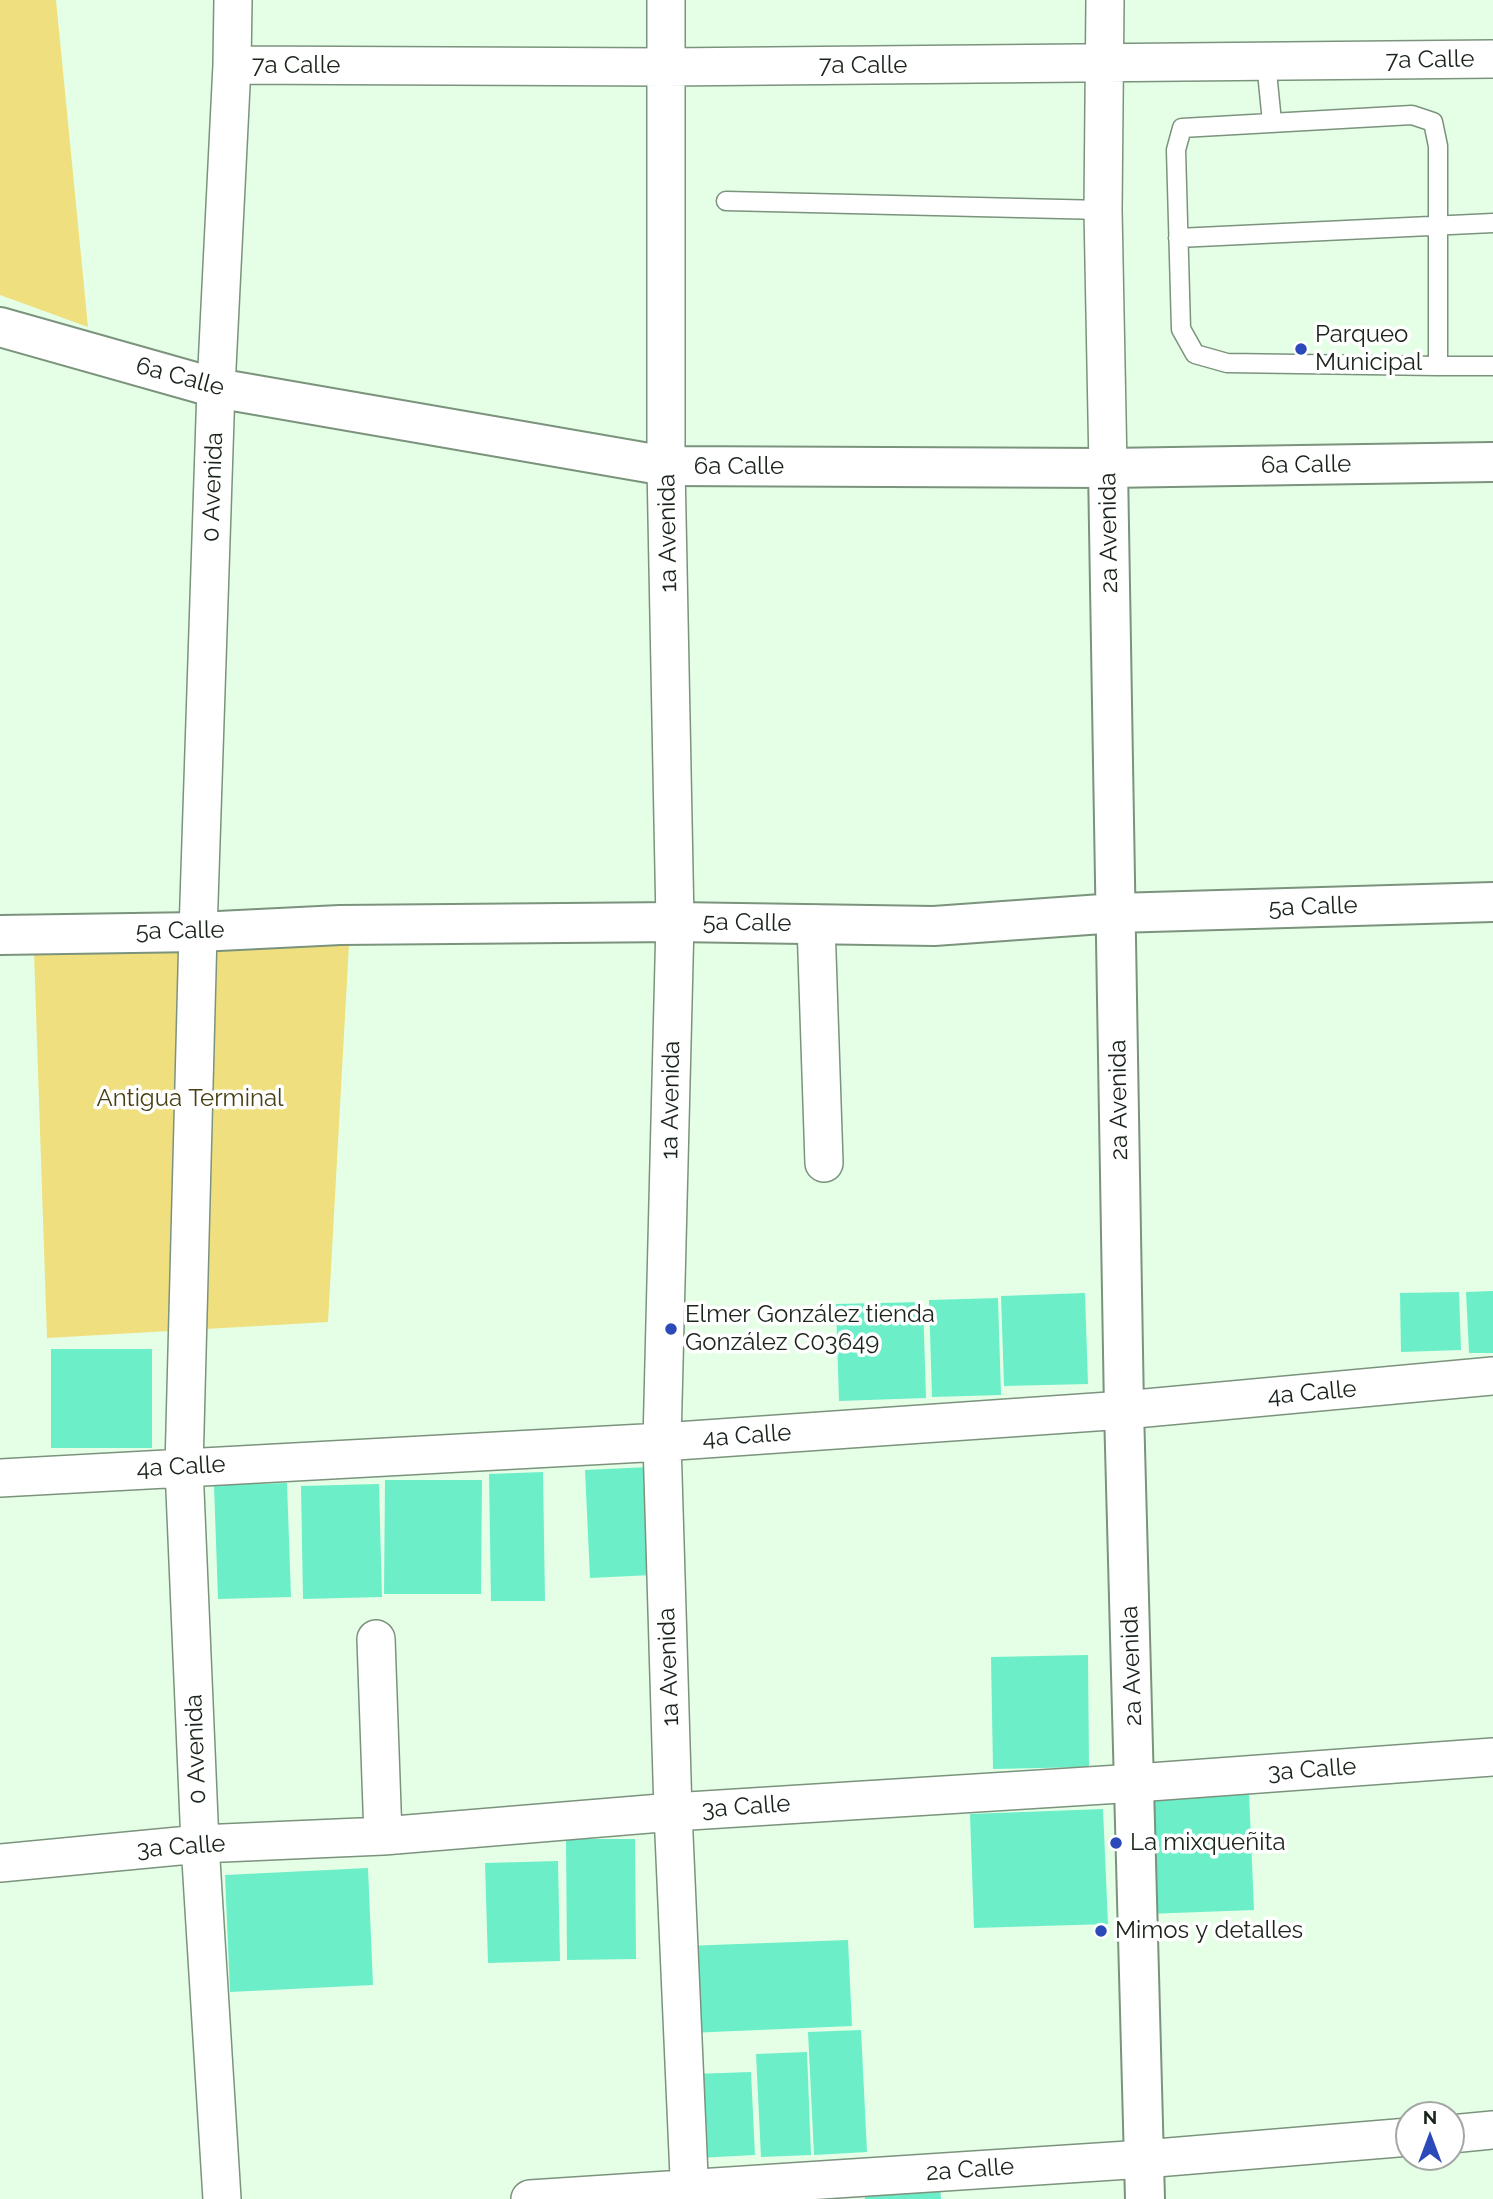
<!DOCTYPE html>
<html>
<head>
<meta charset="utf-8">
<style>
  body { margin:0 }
  #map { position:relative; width:1493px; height:2199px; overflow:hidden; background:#e4ffe6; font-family:Raleway,sans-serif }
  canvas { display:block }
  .north { position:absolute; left:1395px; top:2101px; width:70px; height:70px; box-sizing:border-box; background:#fff; border:2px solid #a3a7a4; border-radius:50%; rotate:0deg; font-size:19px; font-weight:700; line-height:28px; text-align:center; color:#1a241b }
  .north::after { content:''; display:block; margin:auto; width:24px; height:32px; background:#2b49b9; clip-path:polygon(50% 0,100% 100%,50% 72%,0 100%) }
</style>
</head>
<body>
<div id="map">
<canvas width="1493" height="2199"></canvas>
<div class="north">N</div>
</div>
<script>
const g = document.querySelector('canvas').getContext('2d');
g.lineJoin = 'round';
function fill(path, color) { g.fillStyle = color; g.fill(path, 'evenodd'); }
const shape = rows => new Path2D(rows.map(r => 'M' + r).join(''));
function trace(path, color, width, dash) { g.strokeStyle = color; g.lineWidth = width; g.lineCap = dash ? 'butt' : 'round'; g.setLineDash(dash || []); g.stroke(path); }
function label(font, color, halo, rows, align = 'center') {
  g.font = font + ' Raleway,sans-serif'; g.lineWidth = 7; g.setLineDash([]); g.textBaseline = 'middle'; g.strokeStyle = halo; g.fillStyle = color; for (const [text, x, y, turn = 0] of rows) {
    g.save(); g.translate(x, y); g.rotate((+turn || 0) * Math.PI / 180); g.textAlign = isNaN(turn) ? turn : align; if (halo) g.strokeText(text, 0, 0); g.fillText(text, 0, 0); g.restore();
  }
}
fill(shape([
  [0,0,56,0,88,327,0,295],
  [349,944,328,1322,47,1338,34,952]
]), '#f0df7e');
fill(shape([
  [1493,1291,1493,1353,1469,1353,1466,1292],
  [1459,1292,1461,1350,1401,1352,1400,1293],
  [1085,1293,1088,1384,1004,1386,1001,1296],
  [998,1298,1001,1395,932,1397,929,1300],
  [923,1302,926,1398,839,1401,836,1304],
  [51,1349,152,1349,152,1448,51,1448],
  [648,1467,652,1575,590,1578,585,1470],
  [543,1472,545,1601,491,1601,489,1474],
  [385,1480,482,1480,481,1594,384,1594],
  [287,1483,291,1597,218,1599,214,1485],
  [379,1484,382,1597,303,1599,301,1486],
  [1088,1655,1089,1767,993,1769,991,1657],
  [1249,1792,1254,1910,1147,1914,1143,1796],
  [1103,1809,1108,1924,974,1928,970,1814],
  [566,1839,635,1839,636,1959,567,1960],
  [558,1861,560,1961,488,1963,485,1863],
  [368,1868,373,1985,230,1992,225,1875],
  [848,1940,852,2026,689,2033,685,1946],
  [861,2030,867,2152,814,2155,808,2032],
  [807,2052,811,2155,761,2157,756,2054],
  [751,2072,755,2155,697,2158,693,2074],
  [940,2185,941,2199,865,2199,864,2191]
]), '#6cefc9');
const lane = shape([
  [1266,62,1272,122],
  [726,201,1103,210],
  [1178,238,1493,223],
  [1438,366,1438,146,1433,122,1412,115,1182,128,1176,150,1181,329,1195,354,1227,363,1438,366,1493,366]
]);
const street = shape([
  [666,0,666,466,675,922,662,1442,673,1812,690,2199],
  [1105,0,1103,210,1108,468],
  [232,65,667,67,1493,59],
  [816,924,824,1163],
  [0,1478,662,1442,1124,1410,1493,1376],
  [376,1639,383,1836],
  [0,1863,200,1844,383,1836,673,1812,1136,1783,1493,1757],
  [1451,2134,1493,2130],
  [222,2199,200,1844,184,1467,198,932,216,388,232,65,233,0],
  [530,2199,1144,2159,1409,2137]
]);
const secondary = shape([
  [0,327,216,388,666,466,1108,468,1493,462],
  [1108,468,1124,1410,1145,2199],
  [0,935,198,932,340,925,675,922,934,926,1116,913,1493,902]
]);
trace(lane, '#7b937d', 21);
trace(street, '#7b937d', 40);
trace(secondary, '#7b937d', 42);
trace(lane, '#fff', 18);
trace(street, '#fff', 37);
trace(secondary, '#fff', 38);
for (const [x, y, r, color] of [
  [1301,349,7,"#2b49b9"],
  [671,1329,7,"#2b49b9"],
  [1116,1843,7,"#2b49b9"],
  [1101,1931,7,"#2b49b9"]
]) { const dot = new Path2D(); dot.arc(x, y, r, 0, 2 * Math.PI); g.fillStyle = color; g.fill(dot); trace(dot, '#fff', 2.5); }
label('24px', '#1a241b', '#fff', [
  ["7a Calle",1430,60,-1],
  ["7a Calle",296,66],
  ["7a Calle",863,66],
  ["6a Calle",180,377,15],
  ["6a Calle",1306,465,-1],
  ["6a Calle",739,467],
  ["0 Avenida",213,487,-88],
  ["1a Avenida",668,533,-91],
  ["2a Avenida",1109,533,-91],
  ["5a Calle",1313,907,-2],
  ["5a Calle",747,923,1],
  ["5a Calle",180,931,-1],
  ["1a Avenida",671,1100,-89],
  ["2a Avenida",1119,1100,-91],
  ["4a Calle",1312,1393,-5],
  ["4a Calle",747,1436,-4],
  ["4a Calle",181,1467,-3],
  ["2a Avenida",1132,1666,-92],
  ["1a Avenida",669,1667,-92],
  ["0 Avenida",196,1749,-92],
  ["3a Calle",1312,1770,-4],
  ["3a Calle",746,1807,-4],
  ["3a Calle",181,1847,-4],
  ["2a Calle",970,2170,-4]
]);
label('24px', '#1a241b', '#fff', [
  ["Parqueo",1315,335],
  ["Municipal",1315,363],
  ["Elmer González tienda",685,1315],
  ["González C03649",685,1343],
  ["La mixqueñita",1130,1843],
  ["Mimos y detalles",1115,1931]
], 'left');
label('24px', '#484114', '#fff', [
  ["Antigua Terminal",190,1099]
]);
</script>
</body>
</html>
